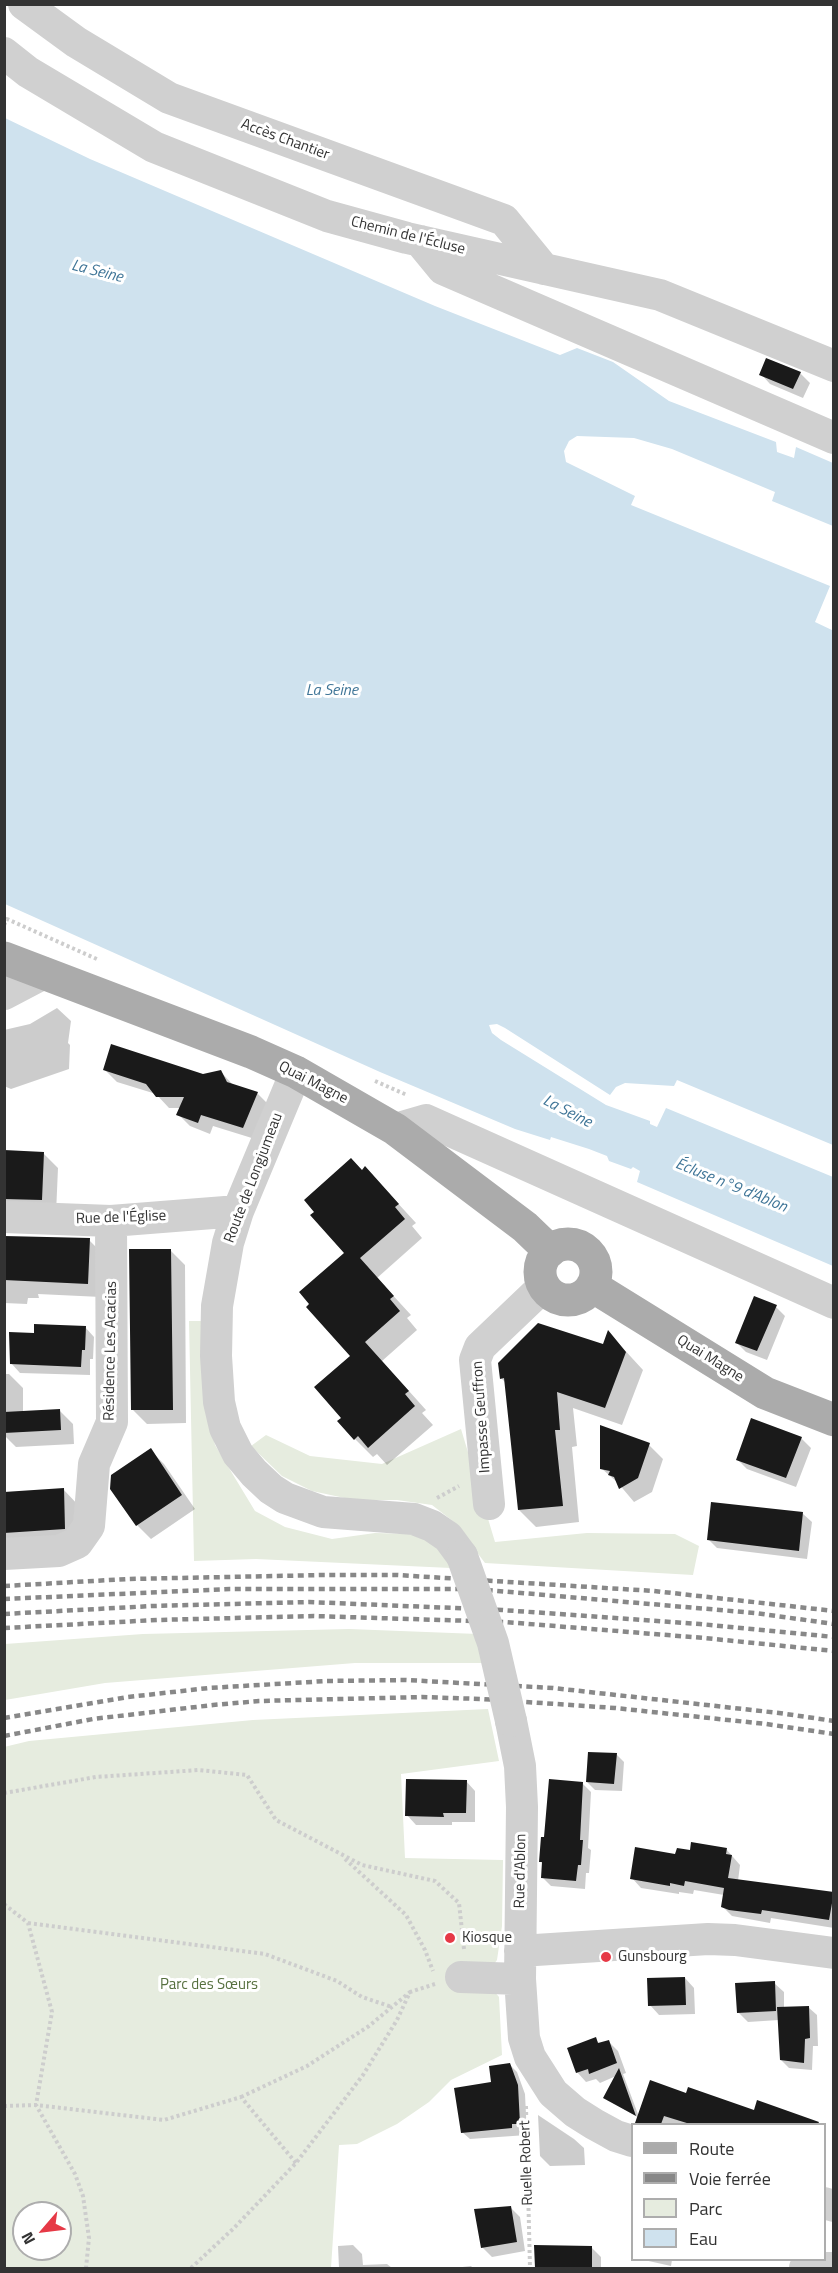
<!DOCTYPE html>
<html>
<head>
<meta charset="utf-8">
<style>
  body { margin:0 }
  #map { position:relative; width:838px; height:2273px; overflow:hidden; background:#fff; font-family:"Titillium Web",sans-serif }
  canvas { display:block }
  .frame { position:absolute; inset:0; border:6px solid #333; pointer-events:none }
  .legend { position:absolute; left:631px; top:2123px; width:195px; height:138px; box-sizing:border-box; background:#fff; border:2px solid #adadad; margin:0; padding:8px 10px; list-style:none; font-size:18px; color:#333 }
  .legend li { display:flex; align-items:center; gap:12px; height:30px }
  .legend b { width:30px; border:2px solid #adadad }
  .north { position:absolute; left:12px; top:2201px; width:60px; height:60px; box-sizing:border-box; background:#fff; border:2px solid #adadad; border-radius:50%; rotate:242deg; font-size:16px; font-weight:700; line-height:24px; text-align:center; color:#333 }
  .north::after { content:''; display:block; margin:auto; width:21px; height:27px; background:#e63946; clip-path:polygon(50% 0,100% 100%,50% 72%,0 100%) }
</style>
</head>
<body>
<div id="map">
<canvas width="838" height="2273"></canvas>
<div class="frame"></div>
<ul class="legend">
<li><b style="height:8px;background:#ababab"></b>Route</li>
<li><b style="height:8px;background:#888"></b>Voie ferrée</li>
<li><b style="height:16px;background:#e6ecdf"></b>Parc</li>
<li><b style="height:16px;background:#cfe2ee"></b>Eau</li>
</ul>
<div class="north">N</div>
</div>
<script>
const g = document.querySelector('canvas').getContext('2d');
g.lineJoin = 'round';
function fill(path, color) { g.fillStyle = color; g.fill(path, 'evenodd'); }
const shape = rows => new Path2D(rows.map(r => 'M' + r).join(''));
function trace(path, color, width, dash) { g.strokeStyle = color; g.lineWidth = width; g.lineCap = dash ? 'butt' : 'round'; g.setLineDash(dash || []); g.stroke(path); }
function label(font, color, halo, rows, align = 'center') {
  g.font = font + ' "Titillium Web",sans-serif'; g.lineWidth = 6; g.setLineDash([]); g.textBaseline = 'middle'; g.strokeStyle = halo; g.fillStyle = color; for (const [text, x, y, turn = 0] of rows) {
    g.save(); g.translate(x, y); g.rotate((+turn || 0) * Math.PI / 180); g.textAlign = isNaN(turn) ? turn : align; if (halo) g.strokeText(text, 0, 0); g.fillText(text, 0, 0); g.restore();
  }
}
fill(shape([
  [189,1321,205,1321,206,1398,215,1445,255,1511,285,1527,332,1539,375,1533,411,1534,427,1540,443,1553,451,1568,256,1559,194,1561],
  [461,1429,495,1542,587,1533,675,1534,699,1546,693,1575,485,1563,454,1522,432,1505,397,1500,354,1500,312,1491,282,1476,251,1446,266,1435,310,1456,382,1464],
  [349,1629,478,1634,485,1663,355,1663,105,1683,5,1700,5,1644,143,1634],
  [488,1709,499,1761,401,1774,405,1858,503,1860,502,1926,497,1960,483,1978,499,1997,502,2055,451,2080,429,2102,397,2124,357,2144,339,2145,331,2268,5,2268,4,1747,29,1741,253,1720],
  [24,2213,60,2213,60,2249,24,2249]
]), '#e6ecdf');
fill(shape([
  [5,118,90,159,435,306,560,355,577,348,613,362,669,401,776,442,777,452,794,458,796,447,833,463,833,526,772,501,775,492,672,449,634,438,577,436,569,441,564,451,566,462,635,496,631,505,830,586,815,622,834,631,833,1145,677,1080,674,1086,625,1083,616,1087,610,1095,505,1028,497,1024,489,1025,492,1033,501,1040,606,1105,650,1121,650,1124,657,1127,666,1108,833,1177,833,1266,637,1182,640,1171,633,1167,631,1169,609,1161,607,1156,589,1149,551,1137,550,1140,515,1129,380,1072,5,904]
]), '#cfe2ee');
fill(shape([
  [800,373,810,383,803,398,770,384,761,374],
  [57,1008,71,1021,68,1043,70,1045,69,1069,11,1089,4,1086,4,1030,30,1024],
  [105,1070,203,1076,221,1072,234,1086,257,1093,269,1105,255,1139,213,1126,210,1134,190,1126,178,1114,180,1108,169,1108,156,1094,117,1082],
  [4,1152,44,1154,58,1168,56,1214,4,1220],
  [362,1172,383,1187,416,1223,412,1226,422,1238,377,1278,411,1315,407,1318,417,1330,382,1361,426,1410,422,1413,433,1425,387,1465,377,1454,373,1457,355,1439,344,1418,352,1356,346,1253],
  [4,1237,89,1240,103,1254,101,1297,38,1294,39,1298,28,1298,27,1304,4,1303],
  [171,1251,185,1265,186,1423,147,1424,133,1410],
  [776,1307,785,1316,767,1360,746,1352,736,1342],
  [85,1327,94,1337,93,1359,90,1359,90,1375,20,1373,11,1363,35,1334],
  [609,1333,643,1370,622,1425,573,1408,577,1446,572,1447,579,1522,536,1527,519,1510,506,1383,501,1378,604,1346],
  [4,1374,9,1374,23,1388,23,1412,59,1410,73,1424,74,1444,16,1447,4,1435],
  [801,1438,811,1448,796,1487,747,1469,737,1459],
  [649,1445,663,1459,652,1492,634,1502,618,1483,601,1468],
  [150,1450,164,1464,195,1509,151,1539,137,1525],
  [63,1489,81,1508,83,1545,4,1551,4,1493],
  [802,1513,812,1522,807,1559,717,1548,708,1539],
  [616,1754,624,1762,622,1791,595,1790,587,1782],
  [466,1781,475,1791,475,1822,452,1822,452,1825,416,1825,407,1815],
  [582,1783,591,1792,588,1848,591,1850,589,1873,586,1873,585,1889,551,1886,543,1878,544,1865,541,1862,545,1839],
  [726,1849,740,1865,738,1881,834,1894,834,1928,771,1918,770,1923,732,1916,723,1907,724,1895,694,1890,693,1894,679,1892,679,1894,641,1888,632,1878,677,1856],
  [685,1978,694,1988,695,2014,659,2015,650,2005],
  [774,1983,784,1992,784,2008,808,2007,817,2015,818,2046,813,2046,812,2070,789,2068,781,2060,779,2020,748,2022,738,2012],
  [595,2039,600,2044,608,2041,618,2051,626,2073,623,2074,639,2117,687,2095,806,2124,639,2124,637,2123,639,2118,605,2098,616,2076,600,2083,596,2079,586,2082,577,2072],
  [510,2065,517,2072,525,2094,527,2135,470,2139,462,2132,493,2083],
  [538,2115,574,2139,584,2148,585,2165,550,2166,540,2156],
  [510,2207,520,2217,525,2251,492,2257,482,2247],
  [353,2245,362,2254,363,2265,387,2264,392,2268,339,2268,338,2246],
  [536,2247,592,2248,601,2257,601,2268,536,2268],
  [644,2260,672,2260,671,2266],
  [471,2266,473,2268,454,2268]
]), '#0003');
fill(shape([
  [766,358,801,372,793,389,759,375],
  [111,1044,203,1074,221,1070,227,1082,258,1092,243,1128,201,1115,198,1123,176,1115,184,1097,156,1097,146,1084,103,1070],
  [4,1150,44,1152,42,1200,4,1199],
  [351,1158,362,1170,365,1166,399,1204,395,1207,405,1219,360,1258,394,1296,390,1299,400,1311,365,1342,409,1391,405,1394,415,1406,368,1448,358,1436,354,1440,337,1421,341,1418,314,1387,350,1356,306,1307,309,1304,299,1292,344,1253,310,1215,314,1212,304,1200],
  [4,1236,90,1238,88,1284,4,1280],
  [129,1249,171,1249,173,1410,131,1410],
  [754,1296,777,1305,757,1351,735,1343],
  [538,1323,603,1344,608,1330,626,1352,605,1408,557,1392,560,1430,555,1430,563,1506,518,1510,504,1378,500,1379,498,1363],
  [34,1324,86,1326,85,1350,82,1350,81,1367,10,1364,9,1332,34,1333],
  [60,1409,61,1430,4,1433,4,1412],
  [751,1418,802,1437,786,1478,736,1460],
  [600,1425,650,1443,638,1478,619,1489,614,1477,608,1475,610,1471,600,1469],
  [151,1448,182,1495,136,1526,110,1489,111,1475],
  [64,1488,65,1529,4,1533,4,1492],
  [711,1502,803,1512,799,1551,707,1540],
  [588,1752,617,1753,614,1784,586,1782],
  [406,1779,467,1780,466,1813,443,1813,444,1817,405,1816],
  [549,1779,583,1782,580,1840,583,1840,581,1865,578,1865,576,1881,541,1878,542,1862,539,1862,541,1837,544,1837],
  [691,1842,727,1848,726,1854,732,1855,728,1878,834,1892,829,1920,762,1910,761,1914,729,1910,721,1907,724,1888,685,1881,684,1886,670,1883,670,1886,630,1879,635,1847,675,1854,677,1848,690,1850],
  [685,1977,686,2005,648,2006,647,1978],
  [775,1981,776,2011,737,2013,735,1983],
  [809,2006,810,2038,805,2039,804,2063,780,2060,777,2007],
  [596,2037,598,2043,609,2040,617,2063,589,2074,588,2069,576,2073,567,2048],
  [510,2063,518,2085,520,2124,512,2124,512,2128,461,2133,454,2088,491,2082,489,2066],
  [619,2068,636,2116,603,2098],
  [650,2080,686,2093,688,2087,754,2110,757,2100,819,2122,818,2124,690,2124,664,2116,661,2124,639,2124,635,2123],
  [511,2206,517,2242,481,2248,474,2209],
  [534,2245,592,2246,592,2268,535,2268]
]), '#1a1a1a');
trace(shape([
  [4,925,7,919,99,960],
  [375,1081,407,1095],
  [437,1498,459,1486],
  [4,1793,96,1777,199,1770,247,1775,276,1820,362,1865,435,1881,459,1903,464,1949],
  [345,1859,406,1915,425,1950,433,1971],
  [4,1904,28,1923,52,2012,36,2105,75,2174,83,2196,89,2238,86,2268],
  [28,1923,265,1954,337,1981,362,1997,392,2007],
  [241,2097,307,2066,369,2026,410,1992],
  [4,2106,36,2105,164,2120,241,2097,296,2163],
  [526,2106,530,2268],
  [191,2268,234,2228,296,2163,363,2075,397,2020,410,1992,435,1984]
]), '#cdcdcd', 4, [3, 3]);
trace(shape([
  [24,4,76,42,169,98,504,220,544,269],
  [4,53,28,72,154,147,327,216,407,238,660,295,834,366],
  [420,241,443,269,834,438],
  [4,994,44,973],
  [296,1072,238,1211,228,1243,217,1306,216,1356,219,1402,225,1428,238,1454,254,1473,271,1489,285,1498,323,1512,414,1519,432,1526,448,1537,462,1556],
  [395,1129,426,1120,834,1303],
  [4,1217,111,1221,238,1211],
  [489,1504,475,1360,480,1347,544,1286],
  [4,1554,59,1551,77,1543,89,1526,94,1464,112,1422,111,1221],
  [511,1721,520,1766,522,1807,520,1979,524,2038,530,2057,553,2093,575,2112,594,2124,616,2136,632,2141],
  [520,1951,708,1939,735,1940,834,1953],
  [461,1977,520,1979],
  [824,2203,834,2206],
  [805,2268,834,2268]
]), '#d0d0d0', 32);
trace(shape([
  [4,958,251,1052,296,1072,395,1129,525,1227,550,1251],
  '540 1272a28 28 0 1 1 56 0a28 28 0 1 1-56 0Z',
  [592,1286,765,1393,834,1420]
]), '#ababab', 33);
trace(shape([
  [4,1586,128,1579,324,1575,397,1575,654,1591,834,1611],
  [4,1599,230,1589,475,1589,755,1613,834,1624],
  [4,1614,152,1606,309,1602,502,1610,700,1624,834,1637],
  [4,1628,157,1620,314,1616,505,1622,704,1638,834,1651],
  [4,1718,128,1697,209,1688,327,1681,406,1680,553,1688,779,1713,834,1721],
  [4,1736,93,1719,213,1705,259,1701,422,1697,482,1699,615,1708,766,1724,834,1734]
]), '#888', 4.5, [6, 4.5]);
trace(shape([
  [462,1556,493,1643,511,1721]
]), '#d0d0d0', 32);
for (const [x, y, r, color] of [
  [450,1938,6,"#e63946"],
  [606,1957,6,"#e63946"]
]) { const dot = new Path2D(); dot.arc(x, y, r, 0, 2 * Math.PI); g.fillStyle = color; g.fill(dot); trace(dot, '#fff', 2); }
label('15px', '#333', '#fff', [
  ["Accès Chantier",285,140,20],
  ["Chemin de l'Écluse",408,236,14],
  ["Quai Magne",313,1083,27],
  ["Route de Longjumeau",254,1178,-69],
  ["Rue de l'Église",121,1218,-2],
  ["Résidence Les Acacias",111,1351,-89],
  ["Quai Magne",710,1359,32],
  ["Impasse Geuffron",482,1417,-94],
  ["Rue d'Ablon",521,1871,-89],
  ["Ruelle Robert",527,2163,-92]
]);
label('15px', '#333', '#fff', [
  ["Kiosque",462,1938],
  ["Gunsbourg",618,1957]
], 'left');
label('15px', '#56703f', '#fff', [
  ["Parc des Sœurs",209,1985]
]);
label('italic 16px', '#3f7597', '#fff', [
  ["La Seine",97,272,14],
  ["La Seine",332,691],
  ["La Seine",567,1112,27],
  ["Écluse n°9 d'Ablon",731,1186,22]
]);
</script>
</body>
</html>
